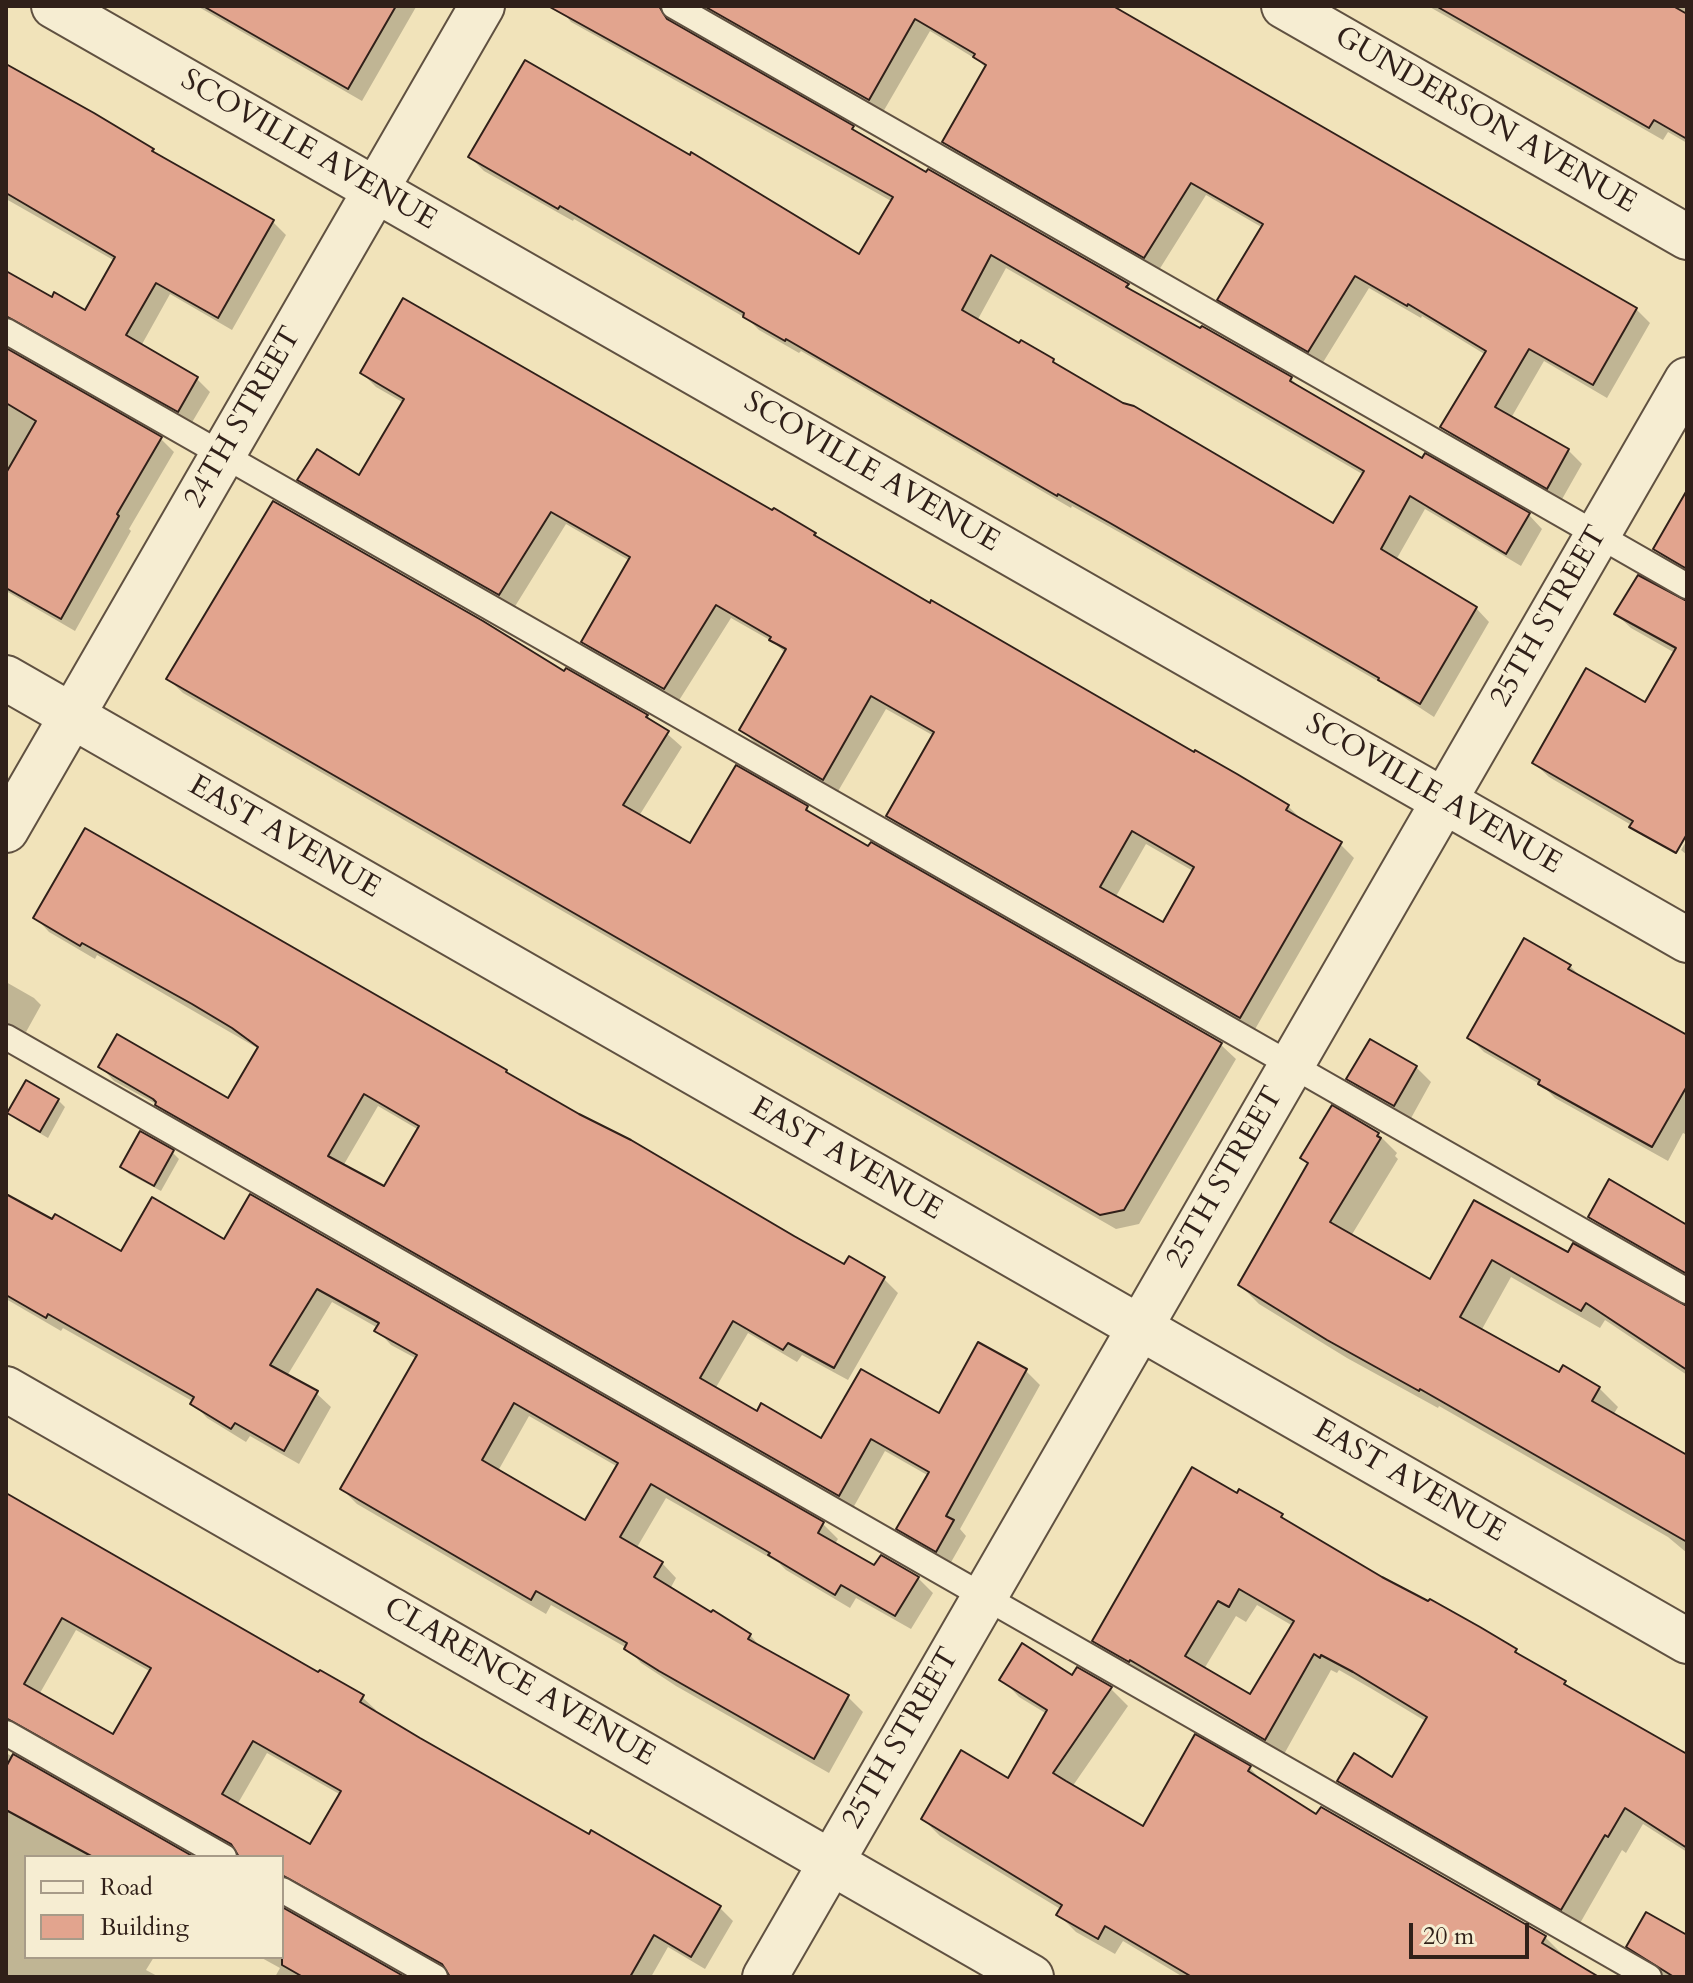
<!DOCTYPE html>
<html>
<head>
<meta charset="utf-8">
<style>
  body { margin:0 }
  #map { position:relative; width:1693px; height:1983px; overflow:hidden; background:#f1e3ba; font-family:Cardo,serif }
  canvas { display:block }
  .frame { position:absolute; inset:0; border:8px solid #302019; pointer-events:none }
  .legend { position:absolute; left:24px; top:1855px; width:260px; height:104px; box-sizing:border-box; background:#f6edd2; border:2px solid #a79b88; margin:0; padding:10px 14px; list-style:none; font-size:24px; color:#302019 }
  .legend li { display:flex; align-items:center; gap:16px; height:40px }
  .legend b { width:40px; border:2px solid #a79b88 }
  .scale { position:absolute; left:1409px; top:1923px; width:120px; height:36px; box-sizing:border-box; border:4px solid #302019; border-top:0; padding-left:10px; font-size:24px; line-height:28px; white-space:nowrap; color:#302019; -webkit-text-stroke:6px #f6edd2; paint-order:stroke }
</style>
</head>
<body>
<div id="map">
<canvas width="1693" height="1983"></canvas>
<div class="frame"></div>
<ul class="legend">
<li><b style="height:10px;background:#f6edd2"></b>Road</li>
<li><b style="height:22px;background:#e2a48e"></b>Building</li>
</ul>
<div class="scale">20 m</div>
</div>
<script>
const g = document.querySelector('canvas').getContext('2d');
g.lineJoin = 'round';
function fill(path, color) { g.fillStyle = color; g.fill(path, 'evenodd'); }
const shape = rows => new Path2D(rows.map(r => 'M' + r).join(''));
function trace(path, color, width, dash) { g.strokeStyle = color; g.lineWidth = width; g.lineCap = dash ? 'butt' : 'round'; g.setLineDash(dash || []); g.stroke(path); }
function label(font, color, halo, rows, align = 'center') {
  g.font = font + ' Cardo,serif'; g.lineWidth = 6; g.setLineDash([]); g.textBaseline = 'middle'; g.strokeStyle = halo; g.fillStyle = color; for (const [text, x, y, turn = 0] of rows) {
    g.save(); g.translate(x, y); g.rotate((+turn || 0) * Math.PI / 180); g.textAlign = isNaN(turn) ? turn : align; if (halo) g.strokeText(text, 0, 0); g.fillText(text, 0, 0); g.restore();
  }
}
fill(shape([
  [197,6,415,6,416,7,362,101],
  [558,6,681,6,674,14,674,25,852,128,862,137,1127,285,1139,297,1291,379,1303,390,1423,460,1529,515,1542,529,1521,566,1425,509,1396,560,1476,608,1489,622,1434,717,1388,687,1126,536,1072,506,1071,508,801,351,799,353,759,330,749,320,574,219,573,221,484,171,470,157,860,257,893,202,571,22],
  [1006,268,1364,475,1334,525,1062,370,1053,361,1019,345,977,321],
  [696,6,1110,6,1636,309,1650,323,1607,398,1544,361,1511,418,1568,450,1582,464,1561,501,1457,441,1443,427,1486,355,1422,316,1421,318,1369,288,1322,364,1234,313,1220,300,1263,228,1206,195,1159,270,959,156,945,142,986,68,979,61,930,31,883,112],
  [1428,6,1687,6,1687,143,1668,132,1663,140],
  [6,66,93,115,159,157,273,222,286,235,232,330,170,294,141,346,197,379,210,392,191,424,6,337,6,273,53,299,86,312,115,261,6,199],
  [6,351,161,439,174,452,129,529,131,531,75,631,6,591],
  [362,373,814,534,823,543,1288,806,1302,820,1340,844,1354,858,1254,1031,902,830,888,816,934,736,886,709,837,793,756,744,742,730,786,654,775,643,731,618,678,702,597,656,583,642,630,561,566,524,514,608,314,494,300,480,360,477,404,403,376,387],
  [1146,844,1193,871,1164,925,1115,898],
  [1687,525,1687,573,1670,563,1655,549],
  [1687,603,1687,760,1645,833,1549,777,1534,763,1645,704,1675,653,1631,628,1616,614],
  [565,673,647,716,682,747,639,816,690,846,807,808,817,819,869,849,871,845,1221,1045,1236,1059,1139,1224,1116,1229,183,693,168,679],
  [1687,840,1687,855,1681,850],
  [36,918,506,1071,513,1079,845,1267,849,1259,884,1279,898,1293,848,1380,802,1355,797,1362,748,1333,715,1389,757,1414,822,1441,940,1415,979,1345,1026,1371,1040,1385,960,1529,966,1536,950,1564,912,1542,898,1528,929,1476,885,1451,853,1508,171,1118,158,1105,114,1081,101,1067,229,1101,259,1049,97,955,95,959,49,932],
  [378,1106,419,1130,384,1189,343,1166],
  [1570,966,1584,980,1668,1027,1670,1024,1687,1034,1687,1135,1683,1133,1668,1161,1555,1098,1543,1086,1484,1052,1469,1037],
  [6,982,34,998,41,1005,26,1032,6,1024],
  [1416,1067,1431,1082,1410,1120,1364,1094,1349,1079],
  [58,1100,65,1107,48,1138,17,1120,10,1113],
  [1378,1134,1397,1153,1395,1156,1398,1159,1351,1236,1431,1281,1474,1203,1569,1254,1687,1308,1687,1375,1605,1320,1600,1328,1511,1277,1481,1331,1559,1375,1599,1388,1618,1407,1613,1415,1687,1457,1687,1553,1668,1537,1439,1406,1438,1408,1347,1358,1259,1304,1240,1285],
  [172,1152,179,1159,161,1191,129,1174,122,1167],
  [6,1196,53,1222,121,1253,225,1242,250,1196,823,1524,838,1539,834,1545,875,1568,918,1578,933,1593,911,1629,856,1598,850,1608,786,1570,779,1563,666,1498,636,1549,662,1563,676,1578,670,1589,750,1635,764,1651,848,1697,863,1712,829,1773,676,1686,641,1663,627,1648,551,1605,546,1614,357,1504,342,1489,417,1359,391,1345,377,1330,378,1328,332,1302,287,1376,316,1393,331,1407,299,1464,250,1436,246,1442,207,1418,193,1403,194,1402,63,1328,61,1331,6,1299],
  [529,1416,618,1467,586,1522,498,1471],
  [1590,1217,1687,1226,1687,1280,1609,1235],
  [6,1495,319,1675,362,1697,376,1710,374,1713,419,1739,720,1908,733,1921,705,1969,668,1947,651,1977,452,1977,451,1973,305,1890,282,1897,282,1857,241,1857,240,1853,29,1733,6,1740],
  [76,1630,151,1672,114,1736,40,1693],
  [267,1753,341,1795,311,1847,237,1805],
  [1238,1496,1281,1516,1292,1526,1381,1579,1516,1651,1524,1659,1564,1682,1574,1692,1687,1757,1687,1852,1643,1824,1626,1853,1622,1850,1579,1925,1356,1798,1339,1781,1393,1780,1427,1722,1372,1689,1339,1670,1337,1673,1331,1670,1283,1756,1148,1676,1147,1678,1111,1658,1094,1641],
  [1257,1605,1293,1626,1250,1697,1204,1669,1236,1616,1246,1622],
  [1077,1670,1111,1689,1128,1706,1072,1787,1144,1828,1250,1768,1265,1784,1317,1817,1545,1937,1562,1954,1561,1957,1595,1977,1183,1977,1123,1941,1115,1954,1076,1932,1059,1915,1062,1910,940,1836,923,1819,1009,1780,1047,1714,1019,1697,1002,1679,1072,1678],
  [6,1753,190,1857,26,1857,26,1957,154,1957,146,1970,159,1977,6,1977],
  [282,1910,401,1977,275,1977,280,1968,260,1957,282,1957],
  [1687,1937,1687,1977,1666,1977,1646,1964,1629,1946]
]), '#0003');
const building = shape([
  [203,6,396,6,348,89,203,6],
  [548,6,659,6,667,19,854,126,852,129,926,172,928,169,1129,284,1126,287,1200,328,1202,326,1292,377,1290,381,1422,458,1425,453,1530,513,1506,554,1410,496,1381,549,1477,607,1420,704,1378,680,1379,678,1110,523,1058,494,1057,496,786,339,785,341,743,317,744,313,560,206,558,209,468,157,525,60,690,155,691,152,859,254,893,197,548,6],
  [991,255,1364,471,1333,523,1134,406,1123,403,1053,362,1054,359,1021,340,1019,343,962,310,991,255],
  [704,6,1113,6,1637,308,1593,385,1529,349,1495,407,1569,449,1547,489,1440,427,1486,351,1408,304,1407,306,1355,276,1308,352,1217,300,1263,224,1191,183,1144,258,942,142,986,65,973,57,975,54,915,19,869,100,704,6],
  [1436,6,1673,6,1687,14,1687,139,1654,120,1649,128,1436,6],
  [6,64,94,113,154,149,152,151,274,220,218,318,156,283,126,335,198,377,178,412,6,316,6,271,52,297,54,292,85,310,115,257,6,193,6,64],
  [403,298,772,510,774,508,816,533,814,535,930,603,931,600,1194,752,1195,750,1237,774,1289,805,1286,810,1342,842,1240,1018,886,816,934,732,871,696,823,780,739,730,786,649,769,640,771,637,716,605,664,689,581,642,630,557,551,512,499,595,297,480,317,449,359,475,404,399,360,373,403,298],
  [1132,831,1194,867,1163,922,1100,887,1132,831],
  [6,348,162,437,117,514,119,516,61,619,6,588,6,473,36,421,6,403,6,348],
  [1687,490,1687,569,1653,549,1687,490],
  [273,501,483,621,564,671,566,668,648,715,646,717,669,731,623,805,690,843,736,765,808,806,806,810,868,846,871,842,1222,1043,1124,1210,1100,1215,166,679,273,501],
  [1638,575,1687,601,1687,834,1676,853,1629,827,1633,821,1532,763,1586,668,1645,702,1676,648,1614,614,1638,575],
  [85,828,507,1070,506,1072,579,1114,631,1140,794,1236,844,1264,849,1256,885,1277,834,1368,788,1343,783,1350,733,1321,700,1378,757,1411,761,1403,821,1438,861,1369,939,1413,978,1342,1027,1369,946,1516,954,1520,936,1552,896,1529,929,1472,871,1439,839,1496,155,1105,156,1102,153,1099,98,1067,117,1034,228,1098,258,1047,232,1028,192,1004,82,943,80,946,33,918,85,828],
  [364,1094,419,1126,384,1186,328,1156,364,1094],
  [1524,938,1571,965,1568,969,1687,1035,1687,1086,1652,1147,1538,1084,1540,1080,1467,1038,1524,938],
  [1370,1039,1417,1066,1394,1106,1346,1079,1370,1039],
  [26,1080,59,1099,40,1132,7,1113,26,1080],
  [1332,1105,1379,1133,1377,1136,1381,1138,1330,1222,1430,1279,1474,1200,1568,1252,1573,1243,1687,1306,1687,1370,1586,1303,1581,1311,1492,1260,1460,1317,1559,1372,1563,1365,1600,1387,1592,1401,1687,1455,1687,1542,1420,1389,1419,1391,1327,1340,1238,1285,1308,1163,1300,1158,1332,1105],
  [140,1131,174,1150,154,1186,120,1167,140,1131],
  [1609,1179,1687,1225,1687,1274,1588,1217,1609,1179],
  [6,1194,52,1219,55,1214,121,1251,152,1197,224,1239,250,1194,824,1522,818,1533,874,1565,881,1555,919,1577,895,1616,841,1585,835,1595,768,1555,770,1553,651,1484,620,1537,663,1562,654,1577,711,1612,713,1610,751,1634,748,1639,849,1695,814,1759,659,1671,624,1649,627,1643,536,1591,531,1600,340,1489,417,1355,374,1331,379,1323,317,1289,270,1365,318,1391,284,1451,235,1423,231,1429,190,1404,194,1397,48,1314,46,1318,6,1295,6,1194],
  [514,1403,618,1463,585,1520,482,1460,514,1403],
  [1192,1467,1237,1493,1239,1489,1283,1514,1281,1517,1382,1577,1428,1601,1430,1599,1480,1627,1517,1649,1515,1652,1566,1681,1564,1684,1687,1754,1687,1848,1625,1808,1608,1837,1605,1835,1561,1910,1337,1781,1354,1753,1392,1777,1427,1717,1353,1672,1321,1655,1320,1658,1314,1654,1265,1740,1130,1660,1129,1662,1092,1641,1192,1467],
  [1239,1589,1294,1621,1250,1694,1185,1656,1218,1601,1229,1607,1239,1589],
  [6,1493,318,1672,320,1670,364,1695,360,1702,420,1738,589,1834,591,1830,721,1906,691,1957,654,1935,630,1977,450,1977,442,1964,282,1875,282,1857,239,1857,231,1844,6,1718,6,1493],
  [62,1618,151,1668,113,1734,24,1684,62,1618],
  [253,1741,341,1791,310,1844,222,1794,253,1741],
  [1022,1643,1072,1675,1077,1667,1112,1687,1053,1773,1066,1781,1143,1826,1195,1734,1251,1766,1248,1771,1316,1814,1321,1807,1546,1936,1542,1943,1599,1977,1192,1977,1105,1926,1098,1939,1056,1915,1062,1905,921,1819,961,1750,1008,1778,1047,1710,999,1680,1022,1643],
  [13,1754,194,1857,93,1857,6,1810,6,1767,13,1754],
  [282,1907,405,1977,303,1977,282,1965,282,1907],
  [1646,1912,1687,1935,1687,1977,1674,1977,1626,1947,1646,1912]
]);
fill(building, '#e2a48e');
trace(building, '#302019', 2);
const lane = shape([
  [674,6,1687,586],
  [6,331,1687,1291],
  [6,1037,1649,1977],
  [6,1733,224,1857],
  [282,1890,435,1977]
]);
const street = shape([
  [54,6,1687,940],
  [1284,6,1687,237],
  [6,678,1687,1641],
  [6,830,482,6],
  [6,1389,1031,1977],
  [765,1977,1687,380]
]);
trace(lane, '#605141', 28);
trace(street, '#605141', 48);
trace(lane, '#f6edd2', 24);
trace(street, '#f6edd2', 44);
label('30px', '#302019', '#f6edd2', [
  ["GUNDERSON AVENUE",1485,121,30],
  ["SCOVILLE AVENUE",308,151,30],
  ["24TH STREET",244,418,-60],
  ["SCOVILLE AVENUE",871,473,30],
  ["25TH STREET",1550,617,-60],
  ["SCOVILLE AVENUE",1433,795,30],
  ["EAST AVENUE",284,838,30],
  ["EAST AVENUE",846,1160,30],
  ["25TH STREET",1226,1178,-60],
  ["EAST AVENUE",1409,1482,30],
  ["CLARENCE AVENUE",519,1683,30],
  ["25TH STREET",902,1739,-60]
]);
</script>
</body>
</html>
